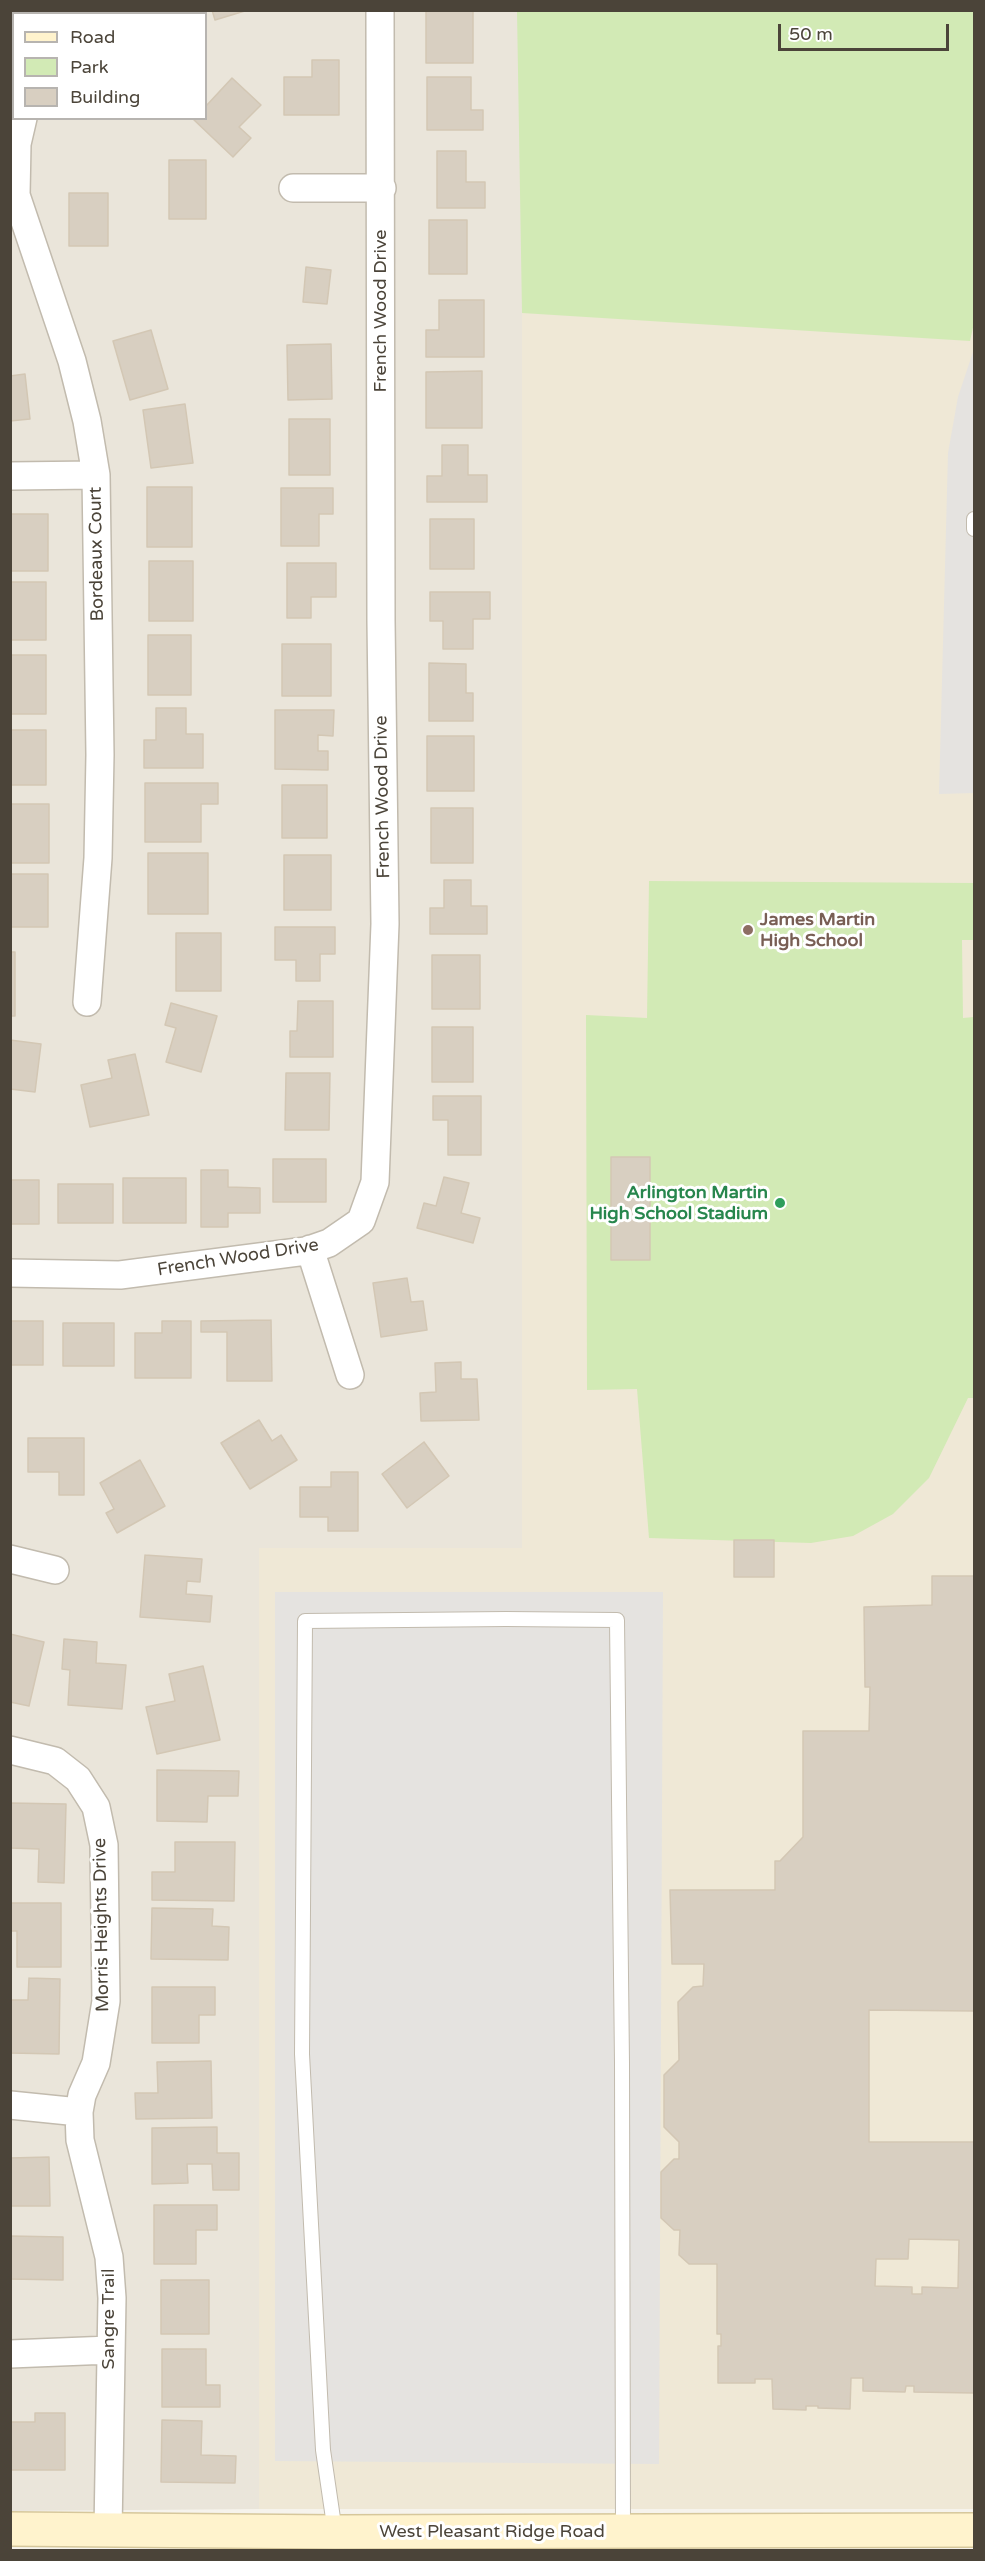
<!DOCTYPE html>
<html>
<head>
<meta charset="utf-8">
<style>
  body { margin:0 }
  #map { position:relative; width:985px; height:2561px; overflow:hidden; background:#f6f3ec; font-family:"Varela Round",sans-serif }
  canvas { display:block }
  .frame { position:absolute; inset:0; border:12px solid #4b4439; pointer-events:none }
  .legend { position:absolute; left:12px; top:12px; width:195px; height:108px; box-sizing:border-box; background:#fff; border:2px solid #b7b4b0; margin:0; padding:8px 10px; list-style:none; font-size:18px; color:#4b4439 }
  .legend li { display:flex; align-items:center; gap:12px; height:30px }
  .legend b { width:30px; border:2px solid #b7b4b0 }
  .scale { position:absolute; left:778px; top:24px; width:171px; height:27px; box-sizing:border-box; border:3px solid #4b4439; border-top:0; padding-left:8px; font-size:18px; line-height:21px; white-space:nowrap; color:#4b4439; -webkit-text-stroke:4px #fff; paint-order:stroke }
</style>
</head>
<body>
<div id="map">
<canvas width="985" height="2561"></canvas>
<div class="frame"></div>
<ul class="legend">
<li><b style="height:8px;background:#fff3cd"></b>Road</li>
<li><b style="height:16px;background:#d2eab5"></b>Park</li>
<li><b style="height:16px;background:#d8cfc1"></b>Building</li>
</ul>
<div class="scale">50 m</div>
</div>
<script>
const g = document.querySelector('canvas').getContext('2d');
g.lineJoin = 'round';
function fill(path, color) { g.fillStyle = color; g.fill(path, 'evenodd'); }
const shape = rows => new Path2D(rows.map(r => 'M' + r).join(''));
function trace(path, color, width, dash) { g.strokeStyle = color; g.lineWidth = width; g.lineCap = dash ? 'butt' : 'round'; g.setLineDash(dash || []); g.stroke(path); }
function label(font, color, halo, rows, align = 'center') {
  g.font = font + ' "Varela Round",sans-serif'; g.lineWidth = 6; g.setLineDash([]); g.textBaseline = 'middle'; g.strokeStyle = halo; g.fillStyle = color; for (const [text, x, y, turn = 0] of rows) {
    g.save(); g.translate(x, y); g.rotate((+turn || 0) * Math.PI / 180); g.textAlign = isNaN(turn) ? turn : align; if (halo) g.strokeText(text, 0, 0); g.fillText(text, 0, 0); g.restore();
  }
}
fill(shape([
  [10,11,522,11,522,1548,259,1549,259,2509,11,2511],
  [14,14,206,14,206,118,14,118]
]), '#eae5da');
fill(shape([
  [522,11,974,11,974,2509,259,2509,259,1548,522,1548]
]), '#efe8d6');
fill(shape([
  [517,11,974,11,974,323,970,341,522,313],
  [649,881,974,883,974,940,962,940,963,1018,974,1017,974,1398,968,1398,929,1478,893,1514,853,1536,811,1543,649,1538,637,1389,587,1390,586,1015,647,1018]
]), '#d2eab5');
fill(shape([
  [974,349,974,793,939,794,948,453,958,397],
  [275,1592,663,1592,659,2464,275,2461]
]), '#e5e3e0');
const building = shape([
  [10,10,29,10,27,14,14,14,14,36,10,41,10,10],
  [155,10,195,10,197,14,157,14,155,10],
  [212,10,248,10,215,20,212,10],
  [426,10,473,10,473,63,426,63,426,10],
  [312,60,339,60,339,115,284,115,284,77,312,77,312,60],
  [427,77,471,77,471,110,483,110,483,130,427,130,427,77],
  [232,78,261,105,239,127,251,138,233,157,193,119,206,118,206,106,232,78],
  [437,151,466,151,466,182,485,182,485,208,437,208,437,151],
  [169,160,206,160,206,219,169,219,169,160],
  [69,193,108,193,108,246,69,246,69,193],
  [429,220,467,220,467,274,429,274,429,220],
  [306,267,331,270,327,304,303,302,306,267],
  [439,300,484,300,484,357,426,357,426,330,439,330,439,300],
  [151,330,168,389,130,400,113,341,151,330],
  [331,344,332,399,288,400,287,345,331,344],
  [482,371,482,428,426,428,426,372,482,371],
  [25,374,30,419,10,421,10,376,25,374],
  [185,404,193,463,151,468,143,410,185,404],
  [289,419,330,419,330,475,289,475,289,419],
  [442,445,468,445,468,475,487,475,487,502,427,502,427,476,442,476,442,445],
  [147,487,192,487,192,547,147,547,147,487],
  [281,488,333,488,333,514,319,514,319,546,281,546,281,488],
  [10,514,48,514,48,571,10,571,10,514],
  [430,519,474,519,474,569,430,569,430,519],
  [149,561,193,561,193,621,149,621,149,561],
  [287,563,336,563,336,597,311,597,311,618,287,618,287,563],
  [10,582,46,582,46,640,10,640,10,582],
  [430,592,490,592,490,619,473,619,473,649,443,649,443,621,430,621,430,592],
  [148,635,191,635,191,695,148,695,148,635],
  [282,644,331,644,331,696,282,696,282,644],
  [10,655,46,655,46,714,10,714,10,655],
  [429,663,466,664,466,693,473,693,473,721,429,721,429,663],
  [156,708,186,708,186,734,203,734,203,768,144,768,144,740,156,740,156,708],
  [275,710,334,710,333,736,318,735,318,751,328,751,328,770,275,769,275,710],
  [10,730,46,730,46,785,10,785,10,730],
  [427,736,474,736,474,791,427,791,427,736],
  [145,783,218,783,218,804,201,804,201,842,145,842,145,783],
  [282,785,327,785,327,838,282,838,282,785],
  [10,804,49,804,49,863,10,863,10,804],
  [431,808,473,808,473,863,431,863,431,808],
  [148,853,208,853,208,914,148,914,148,853],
  [284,855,331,855,331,910,284,910,284,855],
  [10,874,48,874,48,927,10,927,10,874],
  [444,880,471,880,471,906,487,906,487,934,430,934,430,908,444,908,444,880],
  [275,927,335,927,335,954,320,954,320,981,296,981,296,960,275,960,275,927],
  [176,933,221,933,221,991,176,991,176,933],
  [10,952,15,952,15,1016,10,1016,10,952],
  [432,955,480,955,480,1009,432,1009,432,955],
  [298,1001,333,1001,333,1057,290,1057,290,1031,297,1031,298,1001],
  [171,1003,217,1016,201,1072,166,1062,176,1028,165,1025,171,1003],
  [432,1027,473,1027,473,1082,432,1082,432,1027],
  [10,1040,41,1044,35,1092,10,1089,10,1040],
  [135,1054,149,1115,90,1127,81,1085,112,1078,108,1060,135,1054],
  [286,1073,330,1073,329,1130,285,1130,286,1073],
  [433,1096,481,1096,481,1155,448,1155,448,1120,433,1120,433,1096],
  [611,1157,650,1157,650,1260,611,1260,611,1157],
  [273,1159,326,1159,326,1202,273,1202,273,1159],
  [201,1170,228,1170,228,1187,260,1188,260,1213,228,1213,228,1227,201,1227,201,1170],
  [444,1177,469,1183,461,1213,480,1218,473,1243,417,1228,424,1203,436,1206,444,1177],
  [123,1178,186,1178,186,1223,123,1223,123,1178],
  [10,1180,39,1180,39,1224,10,1224,10,1180],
  [58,1184,113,1184,113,1223,58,1223,58,1184],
  [407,1278,411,1302,423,1301,427,1330,381,1337,373,1283,407,1278],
  [271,1320,272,1381,227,1381,227,1332,201,1332,201,1321,271,1320],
  [11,1321,43,1321,43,1365,10,1365,11,1321],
  [162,1321,191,1321,191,1378,135,1378,135,1333,162,1333,162,1321],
  [63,1323,114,1323,114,1366,63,1366,63,1323],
  [461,1362,461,1379,477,1379,479,1420,421,1421,420,1393,436,1392,435,1363,461,1362],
  [259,1420,272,1441,281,1435,297,1460,250,1489,221,1443,259,1420],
  [28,1438,84,1438,84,1495,59,1495,59,1472,28,1472,28,1438],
  [424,1442,449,1476,407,1508,382,1474,424,1442],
  [140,1460,165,1506,117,1533,106,1513,114,1509,100,1483,140,1460],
  [331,1472,358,1472,358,1531,328,1531,328,1517,300,1517,300,1487,331,1487,331,1472],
  [734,1540,774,1540,774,1577,734,1577,734,1540],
  [145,1555,202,1559,200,1582,187,1581,186,1594,212,1596,210,1622,140,1617,145,1555],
  [974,1571,974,2011,869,2010,869,2142,974,2142,974,2393,914,2392,914,2386,906,2386,905,2392,863,2391,863,2378,851,2378,850,2409,818,2408,818,2406,806,2406,806,2410,773,2409,772,2379,755,2379,755,2383,718,2383,718,2346,721,2346,721,2334,717,2334,717,2264,689,2264,679,2255,680,2230,674,2230,661,2218,661,2172,674,2159,679,2159,679,2142,664,2127,664,2075,679,2060,678,2002,693,1987,703,1986,704,1964,672,1964,670,1890,775,1890,775,1861,780,1861,803,1837,803,1731,869,1731,870,1687,865,1687,864,1607,932,1605,932,1576,974,1576,974,1571],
  [909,2239,959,2240,958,2288,922,2287,922,2294,912,2294,912,2287,875,2286,876,2259,908,2259,909,2239],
  [10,1634,44,1642,29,1706,10,1702,10,1634],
  [64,1639,97,1642,96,1663,126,1665,122,1709,68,1705,70,1670,62,1669,64,1639],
  [203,1666,220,1740,157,1754,146,1707,175,1701,169,1674,203,1666],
  [157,1770,239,1771,238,1796,208,1796,207,1822,157,1821,157,1770],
  [10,1803,66,1804,64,1883,38,1882,39,1849,10,1848,10,1803],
  [175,1842,235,1842,234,1901,152,1900,152,1872,175,1872,175,1842],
  [10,1903,61,1903,61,1967,17,1967,17,1931,10,1931,10,1903],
  [152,1908,213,1909,212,1926,229,1927,228,1960,151,1959,152,1908],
  [29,1978,60,1979,59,2054,10,2053,10,2000,28,2000,29,1978],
  [152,1987,215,1987,215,2015,199,2015,199,2043,152,2043,152,1987],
  [211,2061,212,2118,136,2119,135,2093,158,2093,157,2062,211,2061],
  [217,2127,217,2153,239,2153,239,2190,213,2190,212,2164,187,2164,188,2183,152,2184,152,2128,217,2127],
  [49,2157,50,2206,10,2206,10,2158,49,2157],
  [154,2205,217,2205,217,2230,196,2230,196,2264,154,2264,154,2205],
  [10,2236,63,2237,63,2280,10,2279,10,2236],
  [161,2280,209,2280,209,2334,161,2334,161,2280],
  [162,2349,206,2349,206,2385,220,2385,220,2407,162,2407,162,2349],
  [35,2413,65,2413,65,2470,10,2470,10,2422,35,2422,35,2413],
  [162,2420,202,2421,201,2455,236,2456,235,2483,161,2482,162,2420]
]);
fill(building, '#d8cfc1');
trace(building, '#d3c7b4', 1.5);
const lane = shape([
  [974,519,974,529],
  [335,2532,323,2450,302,2054,305,1621,506,1619,617,1620,622,2063,623,2531]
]);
const street = shape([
  [73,14,76,10],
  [23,118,17,144,16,195,72,361,87,421,96,475,100,755,98,858,87,1002],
  [293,188,382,188],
  [10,476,96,475],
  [310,1249,350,1375],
  [10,1273,120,1275,306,1251,329,1243,361,1221,375,1182,385,924,381,621,380,10],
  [10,1559,55,1570],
  [10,1750,55,1761,78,1779,96,1807,104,1845,106,2001,96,2063,82,2095,79,2112,80,2140,109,2257,112,2298,108,2530],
  [10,2105,79,2112],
  [10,2354,110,2350]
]);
const secondary = shape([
  [10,2529,335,2532,974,2530]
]);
trace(lane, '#c2bbae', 16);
trace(street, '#c2bbae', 30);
trace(secondary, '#d6c79b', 36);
trace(lane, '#fff', 14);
trace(street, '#fff', 27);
trace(secondary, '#fff3cd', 33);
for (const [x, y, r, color] of [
  [748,930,6,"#8d6e63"],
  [780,1203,6,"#2e9e5b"]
]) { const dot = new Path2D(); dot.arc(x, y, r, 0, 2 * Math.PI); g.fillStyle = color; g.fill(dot); trace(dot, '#fff', 2); }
label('18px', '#4b4439', '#fff', [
  ["French Wood Drive",381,311,-90],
  ["Bordeaux Court",97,554,-91],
  ["French Wood Drive",383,797,-91],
  ["French Wood Drive",238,1258,-9],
  ["Morris Heights Drive",102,1925,-91],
  ["Sangre Trail",109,2319,-90],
  ["West Pleasant Ridge Road",492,2532]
]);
label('bold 18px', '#785e54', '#fff', [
  ["James Martin",760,920],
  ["High School",760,941]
], 'left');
label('bold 18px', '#27864d', '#fff', [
  ["Arlington Martin",768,1193],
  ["High School Stadium",768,1214]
], 'right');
</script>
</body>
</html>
